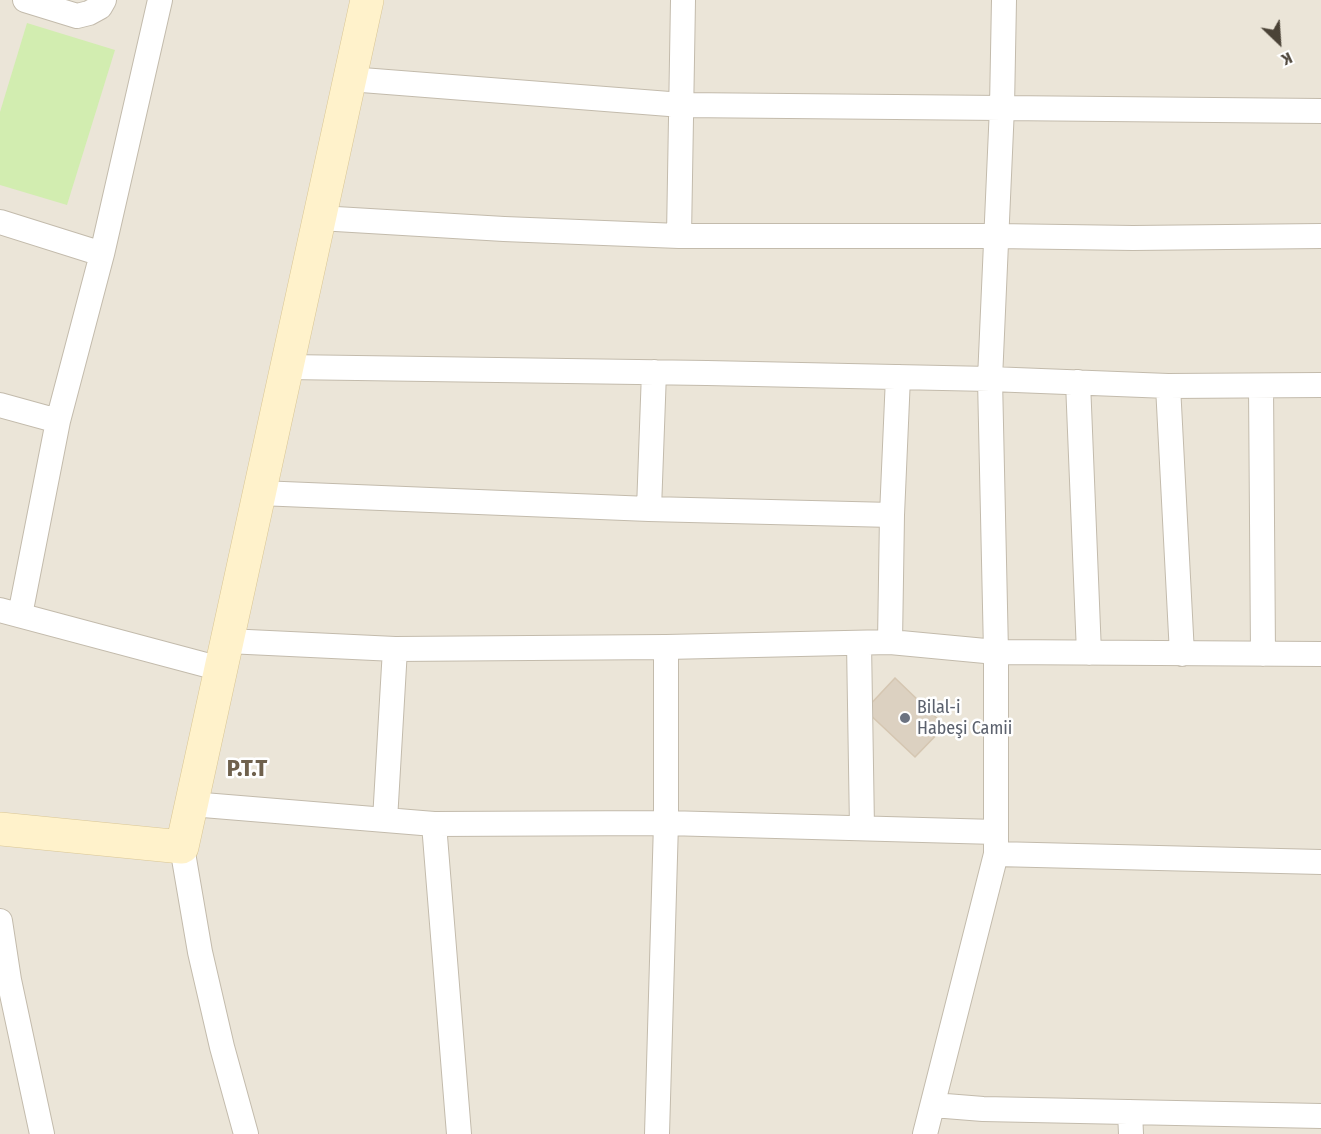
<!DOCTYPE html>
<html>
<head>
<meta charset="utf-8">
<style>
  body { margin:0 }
  #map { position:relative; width:1321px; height:1134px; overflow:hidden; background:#f6f3ea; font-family:"Fira Sans Condensed",sans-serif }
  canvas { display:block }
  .north { position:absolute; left:1249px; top:12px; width:60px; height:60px; -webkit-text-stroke:4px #fff; paint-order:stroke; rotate:155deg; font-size:16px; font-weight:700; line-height:24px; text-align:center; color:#4b4337 }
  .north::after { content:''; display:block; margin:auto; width:21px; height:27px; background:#4b4337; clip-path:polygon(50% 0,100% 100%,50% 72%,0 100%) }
</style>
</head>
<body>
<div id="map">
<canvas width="1321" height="1134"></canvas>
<div class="north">K</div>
</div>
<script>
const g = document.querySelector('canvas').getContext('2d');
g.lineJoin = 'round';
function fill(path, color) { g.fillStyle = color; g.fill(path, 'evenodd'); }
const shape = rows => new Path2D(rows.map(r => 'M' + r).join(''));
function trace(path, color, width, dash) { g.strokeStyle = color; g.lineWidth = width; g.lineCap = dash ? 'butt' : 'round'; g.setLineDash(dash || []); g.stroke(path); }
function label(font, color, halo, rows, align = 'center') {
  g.font = font + ' "Fira Sans Condensed",sans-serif'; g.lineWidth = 5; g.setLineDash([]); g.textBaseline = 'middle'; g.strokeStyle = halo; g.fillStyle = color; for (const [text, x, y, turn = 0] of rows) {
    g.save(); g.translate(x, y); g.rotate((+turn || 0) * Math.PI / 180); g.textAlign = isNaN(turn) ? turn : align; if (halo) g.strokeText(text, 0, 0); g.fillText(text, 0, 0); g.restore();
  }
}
fill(shape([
  [0,0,1321,0,1321,1134,0,1134]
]), '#ebe5d8');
fill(shape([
  [27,23,115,50,67,205,0,185,0,112]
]), '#d2edb0');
const building = shape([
  [895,678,945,726,915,757,865,710,895,678]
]);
fill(building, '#dcd1c1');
trace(building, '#d5c6b1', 1.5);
const street = shape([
  [25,0,77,16,89,13,100,7,104,0],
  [349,79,682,105,1321,111],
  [319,218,504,229,679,236,996,236,1133,238,1321,236],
  [0,222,102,254],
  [679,236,683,0],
  [287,367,707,373,990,379,1168,386,1321,385],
  [1078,382,1089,653],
  [1168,386,1182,654],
  [1261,386,1263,654],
  [0,405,58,421],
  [259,493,649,509,892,515],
  [649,509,654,372],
  [0,610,221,669],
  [20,615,58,421,102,254,160,0],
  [227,641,395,649,666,647,890,642,996,652,1321,654],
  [890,642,892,515,898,377],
  [859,643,862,828],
  [191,804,434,824,666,823,996,832],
  [385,820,395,649],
  [434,824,459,1134],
  [182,847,200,952,222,1047,246,1134],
  [996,854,1321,862],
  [0,921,9,980,42,1134],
  [933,1105,983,1109,1321,1116],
  [1130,1112,1131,1134],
  [657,1134,666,823,666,647],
  [925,1134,996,854,996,652,990,379,1002,107,1004,0]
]);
const secondary = shape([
  [0,829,182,847,367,0]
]);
trace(street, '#c3bbac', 26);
trace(secondary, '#dac796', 34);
trace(street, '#fff', 24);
trace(secondary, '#fff2cb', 33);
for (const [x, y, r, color] of [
  [905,718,6,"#6b7280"]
]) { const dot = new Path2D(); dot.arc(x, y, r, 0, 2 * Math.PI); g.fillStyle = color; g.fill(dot); trace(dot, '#fff', 2); }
label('18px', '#5b616d', '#fff', [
  ["Bilal-i",917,708],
  ["Habeşi Camii",917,729]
], 'left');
label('bold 24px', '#6f614d', '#fff', [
  ["P.T.T",247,769]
]);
</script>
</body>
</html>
